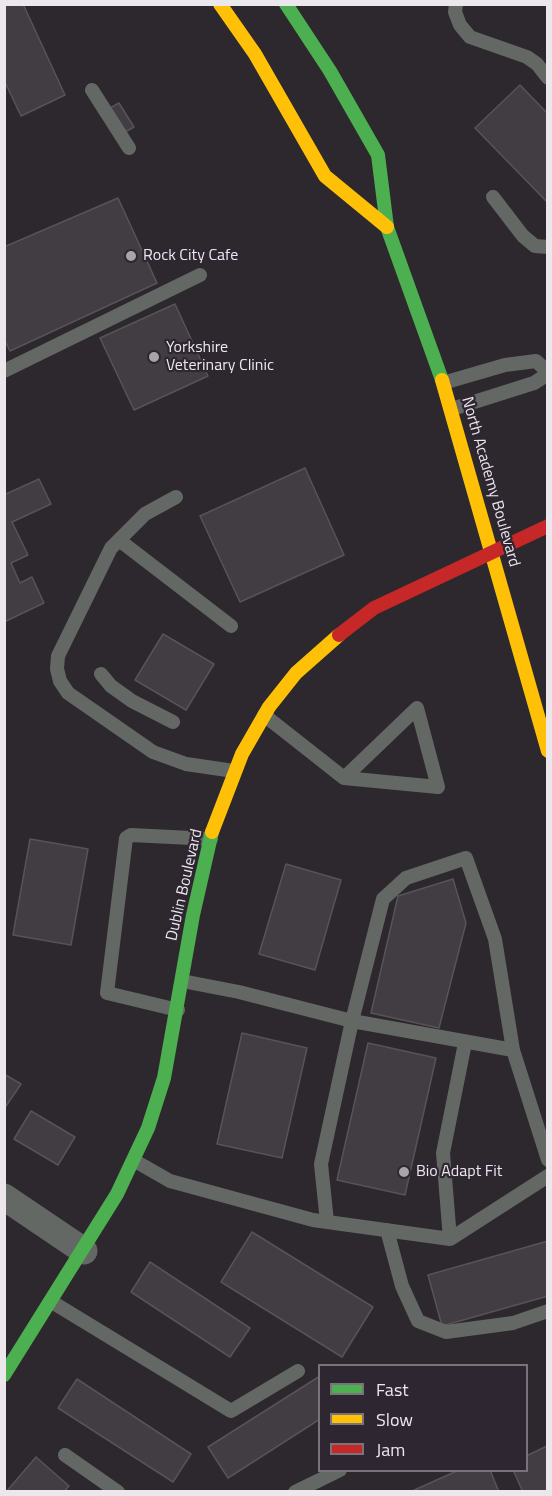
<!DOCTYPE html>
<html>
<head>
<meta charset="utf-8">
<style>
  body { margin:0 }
  #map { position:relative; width:552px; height:1496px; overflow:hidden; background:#2d282e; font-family:"Titillium Web",sans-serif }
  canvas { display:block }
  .frame { position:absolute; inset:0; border:6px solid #ece7ed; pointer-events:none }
  .legend { position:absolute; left:318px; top:1364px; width:210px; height:108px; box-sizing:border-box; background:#2e2630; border:2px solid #7a737c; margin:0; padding:8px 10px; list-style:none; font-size:18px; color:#ece7ed }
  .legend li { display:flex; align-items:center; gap:12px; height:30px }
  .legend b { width:30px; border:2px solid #7a737c }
</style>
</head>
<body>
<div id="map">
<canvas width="552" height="1496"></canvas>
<div class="frame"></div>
<ul class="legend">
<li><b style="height:8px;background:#4caf50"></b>Fast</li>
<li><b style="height:8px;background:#ffc107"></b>Slow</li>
<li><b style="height:8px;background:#c62828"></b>Jam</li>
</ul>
</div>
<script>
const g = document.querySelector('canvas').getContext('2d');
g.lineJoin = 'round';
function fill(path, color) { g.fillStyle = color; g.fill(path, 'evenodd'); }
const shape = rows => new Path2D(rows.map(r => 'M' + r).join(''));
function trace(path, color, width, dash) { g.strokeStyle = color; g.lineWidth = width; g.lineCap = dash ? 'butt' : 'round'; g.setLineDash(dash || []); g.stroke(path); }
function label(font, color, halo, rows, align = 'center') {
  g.font = font + ' "Titillium Web",sans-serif'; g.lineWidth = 4.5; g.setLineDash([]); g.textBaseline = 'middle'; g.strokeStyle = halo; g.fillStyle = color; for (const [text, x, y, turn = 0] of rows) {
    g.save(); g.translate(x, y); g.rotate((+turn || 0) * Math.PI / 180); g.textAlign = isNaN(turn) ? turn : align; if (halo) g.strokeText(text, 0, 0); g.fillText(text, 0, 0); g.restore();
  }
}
const building = shape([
  [4,4,23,4,65,95,21,116,4,80,4,4],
  [520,85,548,114,548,203,475,128,520,85],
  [119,103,134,127,125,132,110,108,119,103],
  [118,198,157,283,10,351,4,339,4,247,118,198],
  [175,304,208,376,134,410,100,338,175,304],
  [305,468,344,555,240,602,200,516,305,468],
  [39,479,51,504,12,522,28,555,11,563,20,583,32,577,44,603,4,622,4,495,39,479],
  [163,634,214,664,186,710,135,680,163,634],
  [30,839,88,849,71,945,13,935,30,839],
  [286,864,341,880,315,970,259,954,286,864],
  [453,879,466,923,439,1028,371,1013,398,896,453,879],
  [242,1033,307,1048,282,1158,217,1144,242,1033],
  [368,1043,436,1058,405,1195,337,1180,368,1043],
  [4,1074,21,1084,4,1109,4,1074],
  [31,1111,75,1137,58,1165,14,1139,31,1111],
  [252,1232,373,1307,342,1357,221,1282,252,1232],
  [548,1241,548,1296,442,1326,428,1275,548,1241],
  [150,1262,250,1328,230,1357,131,1292,150,1262],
  [320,1376,320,1419,228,1478,208,1447,320,1376],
  [77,1379,191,1454,173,1482,58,1408,77,1379],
  [547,1446,548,1492,523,1492,513,1470,526,1470,526,1456,547,1446],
  [36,1457,69,1486,64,1492,6,1492,36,1457],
  [459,1470,490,1470,499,1492,410,1492,459,1470]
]);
fill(building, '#413d42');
trace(building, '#575357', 1.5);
trace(shape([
  [456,4,455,12,460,25,470,37,527,57,537,64,548,78],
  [92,90,129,148],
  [493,197,523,236,535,246,548,247],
  [4,371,200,275],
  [443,383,505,365,536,361,548,372],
  [452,409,534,383,548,374],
  [176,497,145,514,111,548,58,656,57,669,60,681,68,693,153,752,186,764,234,771],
  [119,540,231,626],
  [101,674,111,686,132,701,173,722],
  [264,715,344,778,438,787,417,708,344,778],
  [182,981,239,992,352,1021,383,899,406,878,466,858,495,939,513,1050,548,1160],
  [178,1010,107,993,126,838,131,835,211,839],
  [135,1161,170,1181,313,1220,450,1239,548,1176],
  [327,1222,321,1164,352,1021,513,1050],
  [387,1230,402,1286,418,1321,446,1332,513,1323,548,1311],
  [450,1239,443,1153,465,1043],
  [52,1302,231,1411,298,1371],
  [65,1455,118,1492],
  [295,1492,340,1470]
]), '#646864', 14);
trace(shape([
  [4,1197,84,1251]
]), '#646864', 27);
trace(shape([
  [286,4,330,71,378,155,387,227,442,380],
  [4,1375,117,1194,148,1128,164,1078,193,915,212,832]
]), '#4caf50', 14);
trace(shape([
  [220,4,255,54,325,176,387,227],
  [442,380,548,751],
  [212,832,242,754,269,707,296,673,339,635]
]), '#ffc107', 14);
trace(shape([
  [339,635,374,608,548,526]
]), '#c62828', 14);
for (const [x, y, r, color] of [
  [131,256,6,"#a9a4aa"],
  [154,357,6,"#a9a4aa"],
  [404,1172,6,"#a9a4aa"]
]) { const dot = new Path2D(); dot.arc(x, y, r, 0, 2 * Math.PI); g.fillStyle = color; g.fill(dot); trace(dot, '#2e2630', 2); }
label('16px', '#ece7ed', '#2e2630', [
  ["Rock City Cafe",143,256],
  ["Yorkshire",166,348],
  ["Veterinary Clinic",166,366],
  ["Bio Adapt Fit",416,1172]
], 'left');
label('16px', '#ece7ed', '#2e2630', [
  ["North Academy Boulevard",490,482,74],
  ["Dublin Boulevard",185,885,-77]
]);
</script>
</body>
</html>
